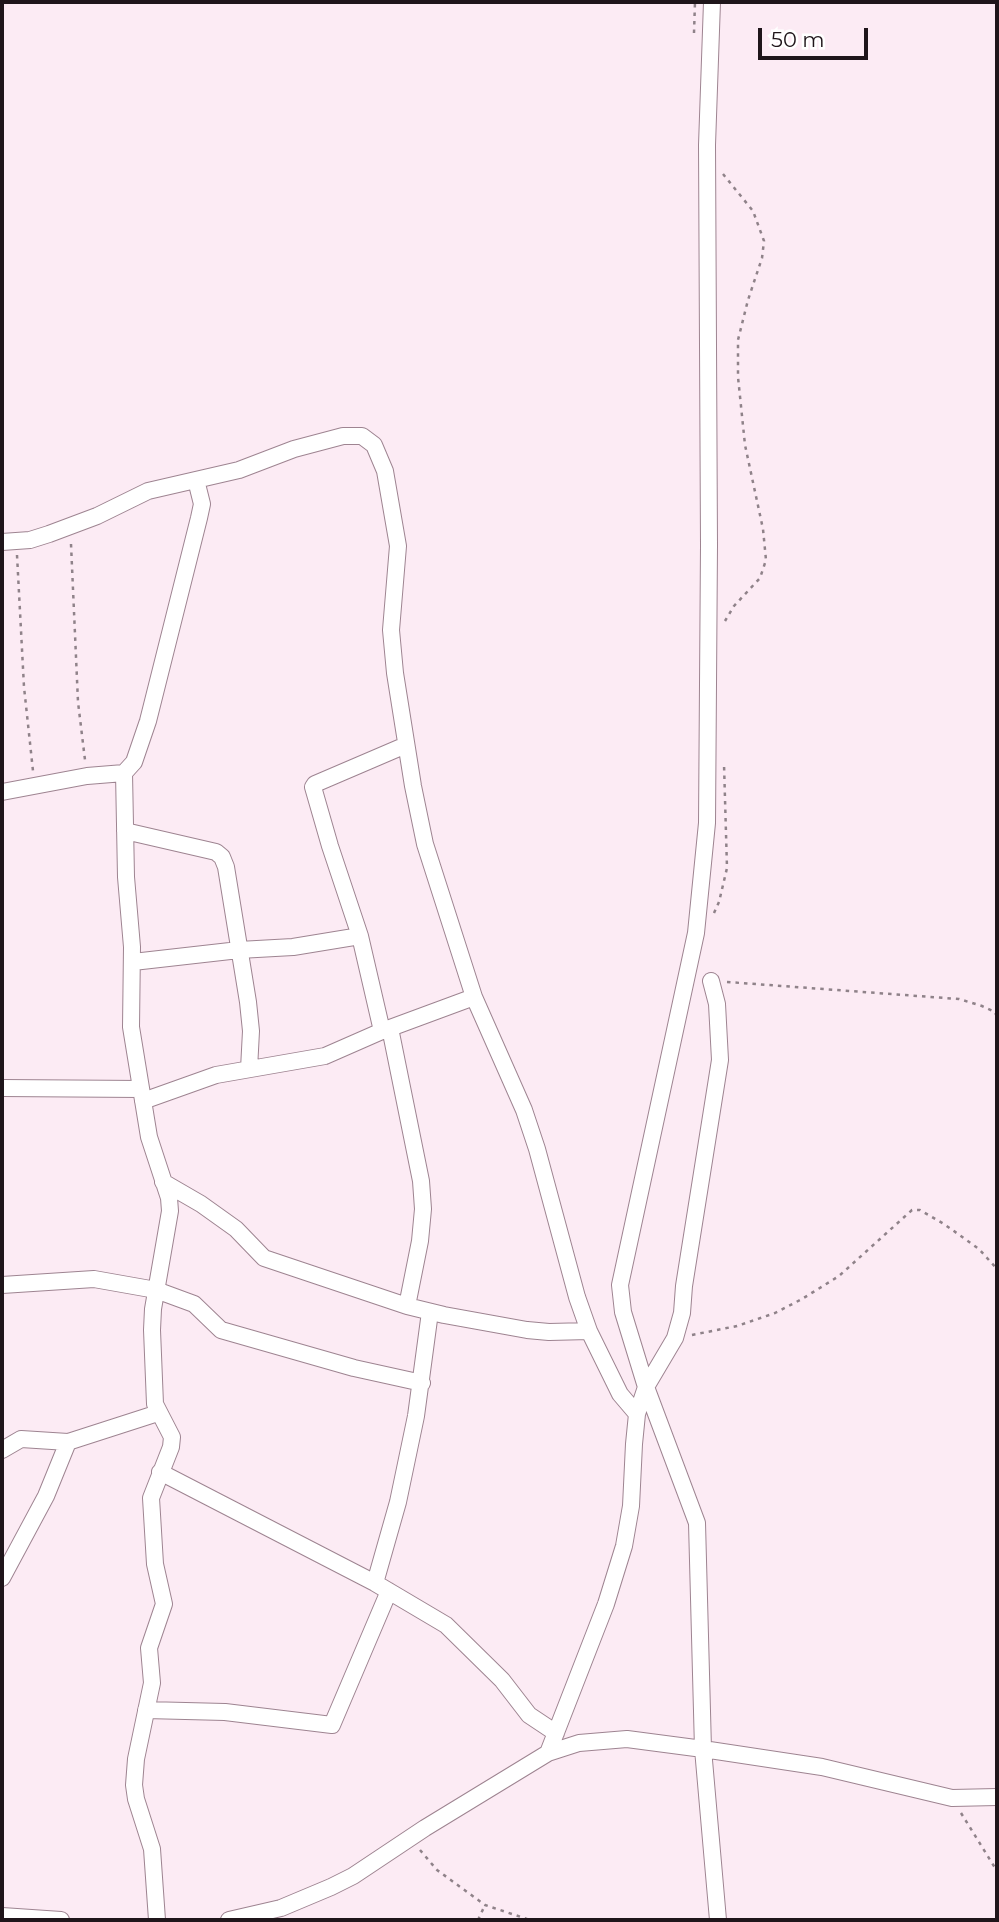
<!DOCTYPE html>
<html>
<head>
<meta charset="utf-8">
<style>
  body { margin:0 }
  #map { position:relative; width:999px; height:1922px; overflow:hidden; background:#fcebf4; font-family:Montserrat,sans-serif }
  canvas { display:block }
  .frame { position:absolute; inset:0; border:4px solid #1f151a; pointer-events:none }
  .scale { position:absolute; left:758px; top:28px; width:110px; height:32px; box-sizing:border-box; border:4px solid #1f151a; border-top:0; padding-left:9px; font-size:21px; line-height:24px; white-space:nowrap; color:#1f151a; -webkit-text-stroke:5px #fff; paint-order:stroke }
</style>
</head>
<body>
<div id="map">
<canvas width="999" height="1922"></canvas>
<div class="frame"></div>
<div class="scale">50 m</div>
</div>
<script>
const g = document.querySelector('canvas').getContext('2d');
g.lineJoin = 'round';
const shape = rows => new Path2D(rows.map(r => 'M' + r).join(''));
function trace(path, color, width, dash) { g.strokeStyle = color; g.lineWidth = width; g.lineCap = dash ? 'butt' : 'round'; g.setLineDash(dash || []); g.stroke(path); }
const street = shape([
  [712,2,707,145,709,545,707,823,696,933,620,1285,623,1312,646,1387,697,1523,703,1749,718,1920],
  [2,542,30,540,49,534,97,516,148,491,239,470,294,449,343,436,362,436,374,445,385,471,398,546,391,630,395,673,413,786,425,844,474,997,524,1110,537,1149,577,1297,589,1331,620,1394,637,1414],
  [124,773,126,877,132,947,131,1027,149,1137,169,1198,170,1211,153,1309,152,1330,155,1404,172,1437,171,1447,151,1498,155,1564,164,1604,149,1648,152,1683,136,1759,134,1785,136,1799,152,1849,157,1920],
  [2,792,87,776,124,773,134,762,148,721,199,518,202,504,196,480],
  [125,831,216,852,222,857,226,867,248,1002,251,1031,249,1069],
  [133,962,239,950,293,947,360,936],
  [390,1028,421,1181,423,1209,420,1241,407,1306],
  [382,1031,360,936,330,846,313,787,315,784,406,745],
  [2,1088,141,1089],
  [143,1101,216,1075,325,1056,382,1031,474,997],
  [163,1182,201,1204,236,1229,264,1258,407,1306,444,1315,527,1330,549,1332,589,1331],
  [2,1285,94,1279,156,1290,194,1304,221,1330,354,1368,422,1383],
  [2,1450,21,1439,68,1442],
  [160,1472,375,1583,446,1625,502,1680,529,1715,556,1733],
  [2,1578,46,1496,68,1442,158,1413],
  [375,1583,398,1502,416,1416,430,1312],
  [146,1710,225,1712,332,1725,389,1591],
  [548,1753,606,1604,624,1546,631,1506,634,1444,637,1414,646,1387,675,1338,682,1313,684,1286,720,1060,717,1004,711,981],
  [2,1916,61,1920],
  [229,1920,281,1908,331,1887,353,1876,425,1828,548,1753,579,1743,627,1739,703,1749,822,1767,952,1798,997,1797]
]);
trace(street, '#9e8491', 18);
trace(shape([
  [694,33,695,2],
  [723,174,753,211,764,241,762,258,748,300,738,340,738,377,745,445,763,529,766,560,760,578,734,606,725,621],
  [71,544,78,702,85,760],
  [17,555,24,687,33,771],
  [714,913,719,902,727,868,724,764],
  [727,982,959,999,982,1006,995,1012,997,1017],
  [692,1335,737,1326,775,1313,802,1299,839,1276,912,1210,920,1210,944,1224,979,1249,997,1269],
  [961,1813,997,1871],
  [420,1850,437,1870,485,1905,530,1920],
  [478,1920,485,1905]
]), '#8f8289', 2.5, [3.5, 5]);
trace(street, '#fff', 16);
</script>
</body>
</html>
